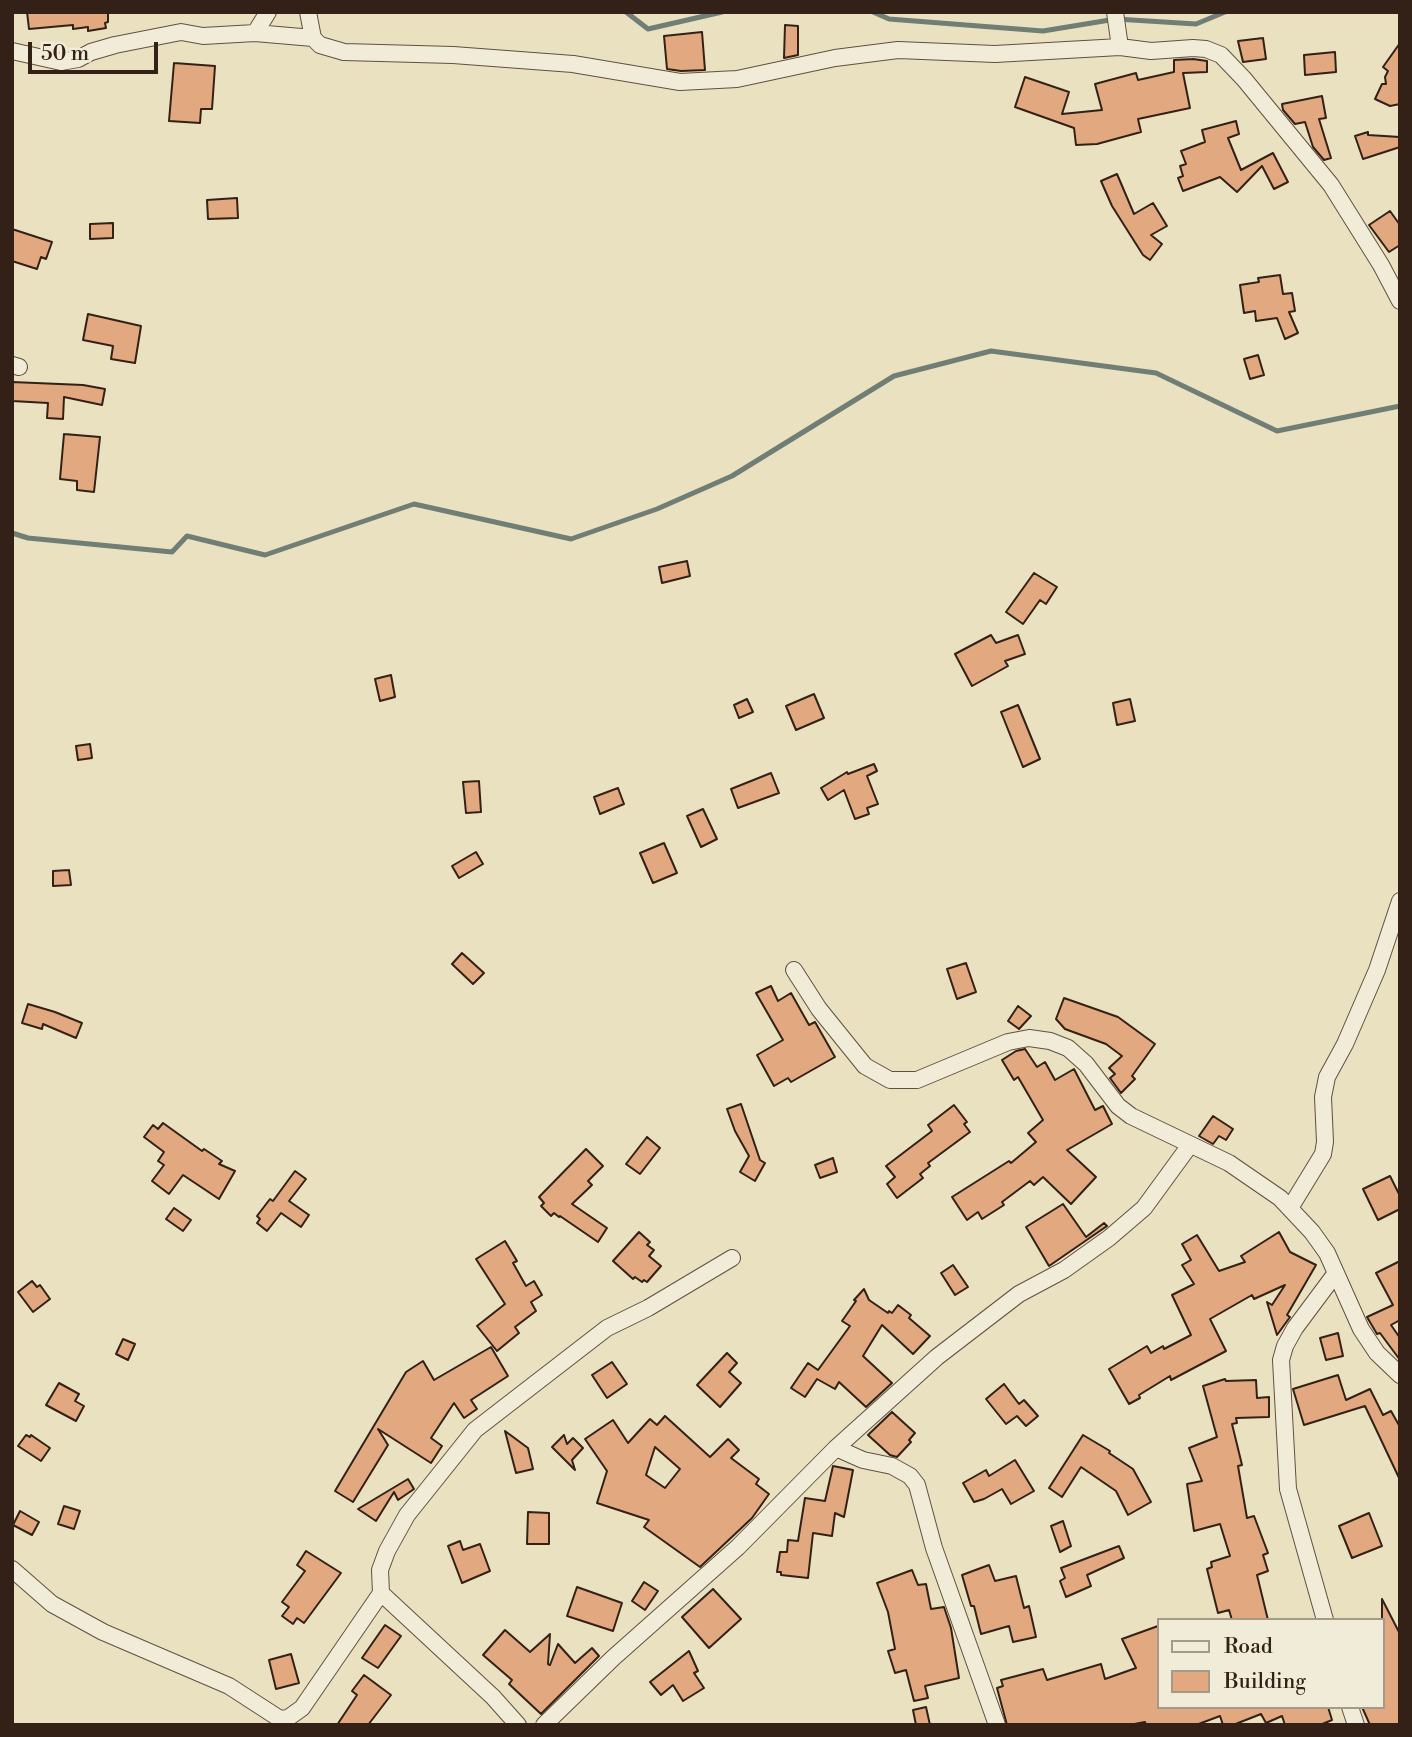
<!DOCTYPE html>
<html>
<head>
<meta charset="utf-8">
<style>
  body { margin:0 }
  #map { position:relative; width:1412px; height:1737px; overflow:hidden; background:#eae1c1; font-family:"Libre Bodoni",serif }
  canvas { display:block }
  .frame { position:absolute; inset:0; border:14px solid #332016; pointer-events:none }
  .legend { position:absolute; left:1157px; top:1618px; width:228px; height:91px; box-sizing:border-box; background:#f1ecd7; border:2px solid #a59a8a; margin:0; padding:9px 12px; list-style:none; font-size:21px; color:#332016 }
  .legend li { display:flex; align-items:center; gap:14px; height:35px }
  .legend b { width:35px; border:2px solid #a59a8a }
  .scale { position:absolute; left:28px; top:42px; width:130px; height:32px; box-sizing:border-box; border:4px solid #332016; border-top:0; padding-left:9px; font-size:21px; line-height:24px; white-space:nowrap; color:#332016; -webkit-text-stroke:5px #f1ecd7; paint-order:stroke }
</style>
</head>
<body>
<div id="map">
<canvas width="1412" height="1737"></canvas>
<div class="frame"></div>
<ul class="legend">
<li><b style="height:9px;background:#f1ecd7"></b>Road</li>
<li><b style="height:19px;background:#e2a980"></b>Building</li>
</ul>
<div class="scale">50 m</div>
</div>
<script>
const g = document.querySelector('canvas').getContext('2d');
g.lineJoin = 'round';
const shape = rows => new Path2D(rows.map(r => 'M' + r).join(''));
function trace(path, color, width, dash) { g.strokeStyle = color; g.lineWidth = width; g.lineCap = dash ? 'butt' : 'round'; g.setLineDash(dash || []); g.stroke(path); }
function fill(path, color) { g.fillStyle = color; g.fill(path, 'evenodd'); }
trace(shape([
  [626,12,648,29,722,12],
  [873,12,889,19,1043,31,1116,19,1196,24,1225,12],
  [12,533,28,538,172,552,187,536,265,555,414,504,571,539,657,509,732,476,894,376,991,351,1156,373,1277,431,1400,406]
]), '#707e75', 5);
const building = shape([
  [27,12,108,12,108,22,105,23,106,28,88,31,88,27,73,29,73,25,29,29,27,12],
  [785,25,798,26,798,55,784,58,785,25],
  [702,32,705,70,681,71,667,69,664,36,702,32],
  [1263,38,1266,59,1243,62,1238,41,1263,38],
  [1400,43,1400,104,1390,106,1375,99,1382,84,1386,84,1385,77,1388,71,1383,67,1400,43],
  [1335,52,1336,72,1305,75,1304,55,1335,52],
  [1193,59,1207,61,1207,72,1183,73,1190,108,1138,119,1141,132,1097,144,1076,145,1074,128,1015,107,1025,77,1069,92,1062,114,1102,110,1095,84,1136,73,1138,80,1174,72,1174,60,1193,59],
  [174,63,215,66,212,109,201,109,200,123,169,121,174,63],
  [1322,96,1326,118,1319,119,1331,158,1324,160,1313,147,1305,122,1295,124,1283,110,1282,104,1322,96],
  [1236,121,1239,134,1228,138,1241,170,1273,153,1288,182,1274,189,1262,166,1237,192,1220,177,1183,191,1178,178,1183,176,1180,166,1186,164,1181,151,1205,142,1202,130,1236,121],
  [1368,132,1368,135,1400,137,1400,147,1363,159,1355,136,1368,132],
  [1117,174,1134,214,1153,203,1167,226,1151,235,1162,244,1150,260,1143,255,1112,206,1101,181,1117,174],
  [237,198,238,218,208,219,207,200,237,198],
  [1390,211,1400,225,1400,245,1389,252,1369,225,1390,211],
  [113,223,113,238,90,239,90,224,113,223],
  [12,229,52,242,46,259,41,257,37,269,12,261,12,229],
  [1280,275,1283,294,1292,293,1295,311,1289,312,1298,333,1285,339,1277,318,1256,321,1255,311,1244,313,1240,285,1259,282,1258,278,1280,275],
  [88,314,141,326,135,363,111,359,113,346,83,340,88,314],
  [1258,355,1264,375,1250,379,1244,359,1258,355],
  [12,382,83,385,105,389,102,405,64,397,63,419,47,418,48,403,12,401,12,382],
  [64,434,100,437,94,492,77,490,77,481,60,479,64,434],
  [687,561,690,576,662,583,659,567,687,561],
  [1034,573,1057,587,1046,604,1040,600,1023,624,1006,612,1034,573],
  [991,635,996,643,1018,635,1025,654,1005,661,1008,666,972,686,955,654,991,635],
  [391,675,395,697,380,701,375,679,391,675],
  [814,694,824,718,796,730,786,706,814,694],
  [747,699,753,712,739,718,734,705,747,699],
  [1130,699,1135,721,1117,725,1113,703,1130,699],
  [1018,705,1040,759,1023,767,1001,712,1018,705],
  [90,744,92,758,78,760,76,746,90,744],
  [874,764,877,771,867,776,878,804,867,808,869,814,855,819,844,790,828,800,821,788,847,772,848,774,874,764],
  [771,773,779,793,738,808,731,789,771,773],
  [479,781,481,812,466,813,463,782,479,781],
  [618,788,624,804,600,814,594,797,618,788],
  [703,809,717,839,701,847,687,816,703,809],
  [664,843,677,873,653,883,640,853,664,843],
  [476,852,483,864,459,878,452,866,476,852],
  [69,870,71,885,53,886,53,871,69,870],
  [462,953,484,973,473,984,452,964,462,953],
  [966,963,976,992,957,999,947,969,966,963],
  [771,986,778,1001,791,993,809,1025,815,1022,835,1057,791,1082,788,1078,774,1086,757,1055,783,1040,756,993,771,986],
  [1064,998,1118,1017,1155,1044,1132,1076,1135,1079,1121,1093,1110,1078,1115,1074,1109,1068,1122,1056,1106,1044,1065,1029,1056,1019,1064,998],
  [28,1004,55,1012,82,1023,76,1038,43,1024,42,1029,22,1023,28,1004],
  [1018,1006,1031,1016,1019,1029,1008,1021,1018,1006],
  [1025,1049,1037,1067,1045,1062,1055,1080,1074,1069,1095,1110,1103,1106,1112,1124,1067,1150,1096,1177,1071,1204,1043,1177,1034,1185,1030,1181,1002,1202,1004,1205,982,1219,978,1212,967,1220,952,1197,1009,1161,1011,1163,1036,1142,1028,1133,1043,1120,1018,1077,1014,1080,1002,1060,1016,1051,1025,1049],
  [741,1104,760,1160,765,1163,755,1181,740,1172,749,1156,735,1131,727,1109,741,1104],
  [954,1105,967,1122,964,1124,970,1132,928,1163,930,1166,920,1174,923,1178,897,1198,887,1184,895,1177,886,1166,932,1131,928,1125,954,1105],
  [1213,1116,1233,1129,1226,1140,1219,1136,1213,1144,1199,1136,1213,1116],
  [163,1123,202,1151,204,1149,222,1161,219,1164,235,1171,219,1199,183,1175,169,1194,152,1181,164,1165,158,1161,164,1152,144,1137,153,1125,158,1129,163,1123],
  [647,1137,660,1148,640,1174,626,1164,647,1137],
  [586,1149,603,1166,588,1181,592,1185,572,1204,607,1228,598,1242,560,1216,559,1217,554,1213,551,1216,541,1206,544,1203,539,1197,586,1149],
  [833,1158,837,1172,820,1178,815,1165,833,1158],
  [295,1171,306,1179,289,1201,309,1215,301,1227,281,1213,267,1231,257,1223,260,1219,257,1216,270,1199,273,1201,295,1171],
  [1390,1176,1400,1196,1400,1209,1378,1220,1363,1189,1390,1176],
  [1063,1204,1086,1237,1104,1223,1107,1226,1049,1266,1026,1227,1063,1204],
  [174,1208,191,1220,183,1231,166,1219,174,1208],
  [639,1232,650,1242,647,1245,654,1250,649,1256,661,1266,647,1282,644,1280,642,1282,635,1277,633,1279,613,1261,639,1232],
  [1279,1232,1290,1252,1316,1265,1287,1315,1290,1317,1277,1335,1267,1302,1272,1305,1285,1285,1254,1299,1252,1295,1210,1319,1226,1351,1171,1380,1170,1376,1139,1395,1140,1398,1129,1404,1109,1369,1147,1346,1151,1353,1163,1346,1164,1349,1191,1335,1172,1295,1194,1284,1182,1265,1191,1260,1182,1244,1197,1235,1219,1271,1245,1262,1241,1256,1279,1232],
  [505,1241,517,1261,513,1263,526,1286,534,1281,542,1295,531,1302,536,1311,515,1327,519,1333,497,1351,477,1326,505,1304,476,1259,505,1241],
  [1400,1261,1400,1320,1391,1325,1400,1338,1400,1360,1380,1333,1377,1334,1367,1317,1393,1305,1376,1273,1400,1261],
  [953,1265,968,1287,955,1295,941,1273,953,1265],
  [32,1281,37,1287,40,1285,50,1299,33,1312,18,1292,32,1281],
  [864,1289,869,1300,888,1313,889,1311,892,1313,898,1305,911,1315,909,1318,930,1336,913,1354,882,1325,863,1356,892,1383,866,1407,839,1382,835,1389,817,1379,805,1397,791,1388,808,1363,818,1370,850,1326,842,1321,856,1301,854,1300,864,1289],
  [1338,1333,1343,1356,1326,1360,1320,1338,1338,1333],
  [123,1339,135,1344,128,1360,116,1354,123,1339],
  [491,1347,508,1376,471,1400,477,1409,464,1418,454,1403,431,1438,442,1446,431,1463,378,1429,388,1445,353,1502,335,1491,406,1372,423,1361,434,1380,491,1347],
  [727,1353,737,1363,729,1372,741,1383,720,1407,697,1385,727,1353],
  [612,1362,627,1384,607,1398,592,1375,612,1362],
  [1338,1375,1346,1400,1370,1389,1383,1415,1391,1411,1400,1427,1400,1480,1365,1406,1304,1425,1293,1389,1338,1375],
  [1225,1379,1226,1381,1256,1380,1257,1398,1269,1397,1269,1417,1236,1418,1237,1423,1232,1424,1242,1465,1238,1466,1247,1518,1254,1516,1268,1553,1263,1555,1268,1571,1257,1575,1268,1620,1232,1620,1229,1610,1218,1613,1207,1569,1212,1567,1211,1562,1230,1556,1220,1524,1194,1531,1187,1484,1202,1481,1189,1448,1217,1437,1203,1386,1225,1379],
  [59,1383,79,1394,75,1401,84,1406,76,1421,46,1405,59,1383],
  [1004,1384,1019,1404,1024,1400,1038,1416,1026,1426,1017,1416,1006,1424,986,1399,1004,1384],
  [892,1412,915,1433,909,1440,911,1442,897,1457,890,1455,868,1435,892,1412],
  [665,1416,710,1457,728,1439,739,1450,731,1458,759,1479,756,1484,769,1494,752,1518,700,1567,644,1527,649,1520,597,1503,607,1471,585,1439,613,1420,628,1443,650,1419,657,1425,665,1416],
  [655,1447,680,1469,665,1488,646,1475,655,1447],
  [505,1431,528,1448,533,1469,516,1473,505,1431],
  [26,1435,30,1437,31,1435,50,1448,41,1461,18,1446,26,1435],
  [564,1435,567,1444,573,1438,583,1448,572,1460,575,1470,552,1447,564,1435],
  [1083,1435,1110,1451,1109,1453,1133,1469,1151,1502,1128,1515,1116,1491,1081,1467,1062,1497,1049,1488,1083,1435],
  [1015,1460,1034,1491,1011,1504,1002,1489,984,1499,974,1502,963,1483,986,1470,989,1476,1015,1460],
  [833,1466,853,1470,844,1517,835,1513,832,1536,813,1533,808,1578,781,1575,781,1572,777,1572,780,1552,787,1552,788,1540,798,1541,805,1498,825,1501,833,1466],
  [408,1479,414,1489,398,1500,394,1492,376,1521,358,1509,408,1479],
  [64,1506,80,1511,74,1529,58,1524,64,1506],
  [20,1511,39,1522,32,1535,13,1525,20,1511],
  [528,1512,549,1513,549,1544,527,1544,528,1512],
  [1369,1513,1382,1546,1352,1558,1339,1526,1369,1513],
  [1063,1521,1071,1546,1060,1552,1051,1526,1063,1521],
  [460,1541,463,1550,480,1544,490,1571,462,1583,448,1546,460,1541],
  [1119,1546,1124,1558,1087,1575,1091,1586,1066,1597,1060,1581,1065,1578,1061,1568,1119,1546],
  [306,1551,341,1573,304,1623,297,1618,293,1624,282,1616,289,1607,282,1602,305,1571,297,1565,306,1551],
  [989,1565,995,1581,1016,1576,1024,1608,1029,1606,1036,1637,1013,1642,1009,1626,981,1634,974,1606,971,1606,962,1575,989,1565],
  [912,1570,918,1585,926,1584,931,1609,944,1607,951,1628,959,1678,925,1686,928,1698,914,1701,906,1670,895,1673,888,1651,895,1649,888,1612,877,1583,912,1570],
  [644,1582,658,1591,645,1610,632,1601,644,1582],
  [577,1587,622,1603,613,1631,567,1616,577,1587],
  [713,1589,741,1619,709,1648,682,1617,713,1589],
  [1382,1599,1400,1634,1400,1725,1370,1725,1362,1707,1382,1707,1382,1599],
  [385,1625,401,1636,378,1668,362,1658,385,1625],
  [1158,1626,1158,1707,1328,1707,1332,1720,1320,1725,1285,1725,1282,1716,1266,1723,1261,1714,1233,1725,1223,1725,1220,1716,1196,1725,1146,1725,1145,1722,1129,1725,1007,1725,997,1688,1003,1686,1001,1680,1043,1669,1047,1680,1101,1664,1105,1679,1136,1668,1122,1639,1158,1626],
  [505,1630,530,1652,550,1634,548,1664,550,1665,558,1644,575,1663,592,1648,599,1656,541,1714,509,1684,512,1680,483,1655,505,1630],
  [689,1651,698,1671,694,1673,704,1688,683,1701,673,1685,661,1695,650,1682,689,1651],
  [291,1654,299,1683,276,1689,269,1660,291,1654],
  [364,1675,391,1695,368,1725,337,1725,357,1695,352,1691,364,1675],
  [926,1707,930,1725,916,1725,913,1710,926,1707]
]);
fill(building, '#e2a980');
trace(building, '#332016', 2);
const street = shape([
  [308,12,313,38,320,45,344,52,453,55,573,64,680,82,737,79,835,58,898,50,995,54,1120,47,1151,51,1193,48,1206,49,1221,55,1244,79,1331,185,1381,265,1400,301],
  [1115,12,1120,47],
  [255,33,268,12],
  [12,51,61,62,78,59,91,52,115,45,181,32,203,36,255,33,313,38],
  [12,365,19,367],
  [794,970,819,1009,865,1066,890,1080,917,1080,1008,1042,1029,1038,1050,1041,1068,1048,1086,1064,1118,1106,1131,1116,1229,1163,1280,1198,1312,1232,1327,1253,1361,1329,1377,1353,1400,1375],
  [1290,1208,1323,1154,1325,1142,1323,1097,1327,1077,1345,1044,1377,970,1400,901],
  [836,1448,863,1460,892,1466,910,1476,917,1485,934,1548,997,1725],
  [12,1569,52,1604,103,1632,229,1686,280,1719,288,1718,302,1708,381,1593,380,1570,387,1551,407,1515,475,1430,607,1328,648,1308,732,1258],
  [381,1593,493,1697,518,1725],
  [1325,1620,1288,1489,1281,1360,1285,1346,1295,1328,1336,1273],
  [1350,1707,1356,1725],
  [544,1725,613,1658,738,1547,836,1448,937,1357,1019,1294,1064,1270,1109,1238,1144,1208,1190,1145]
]);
trace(street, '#615041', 18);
trace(street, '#f1ecd7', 16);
</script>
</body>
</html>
